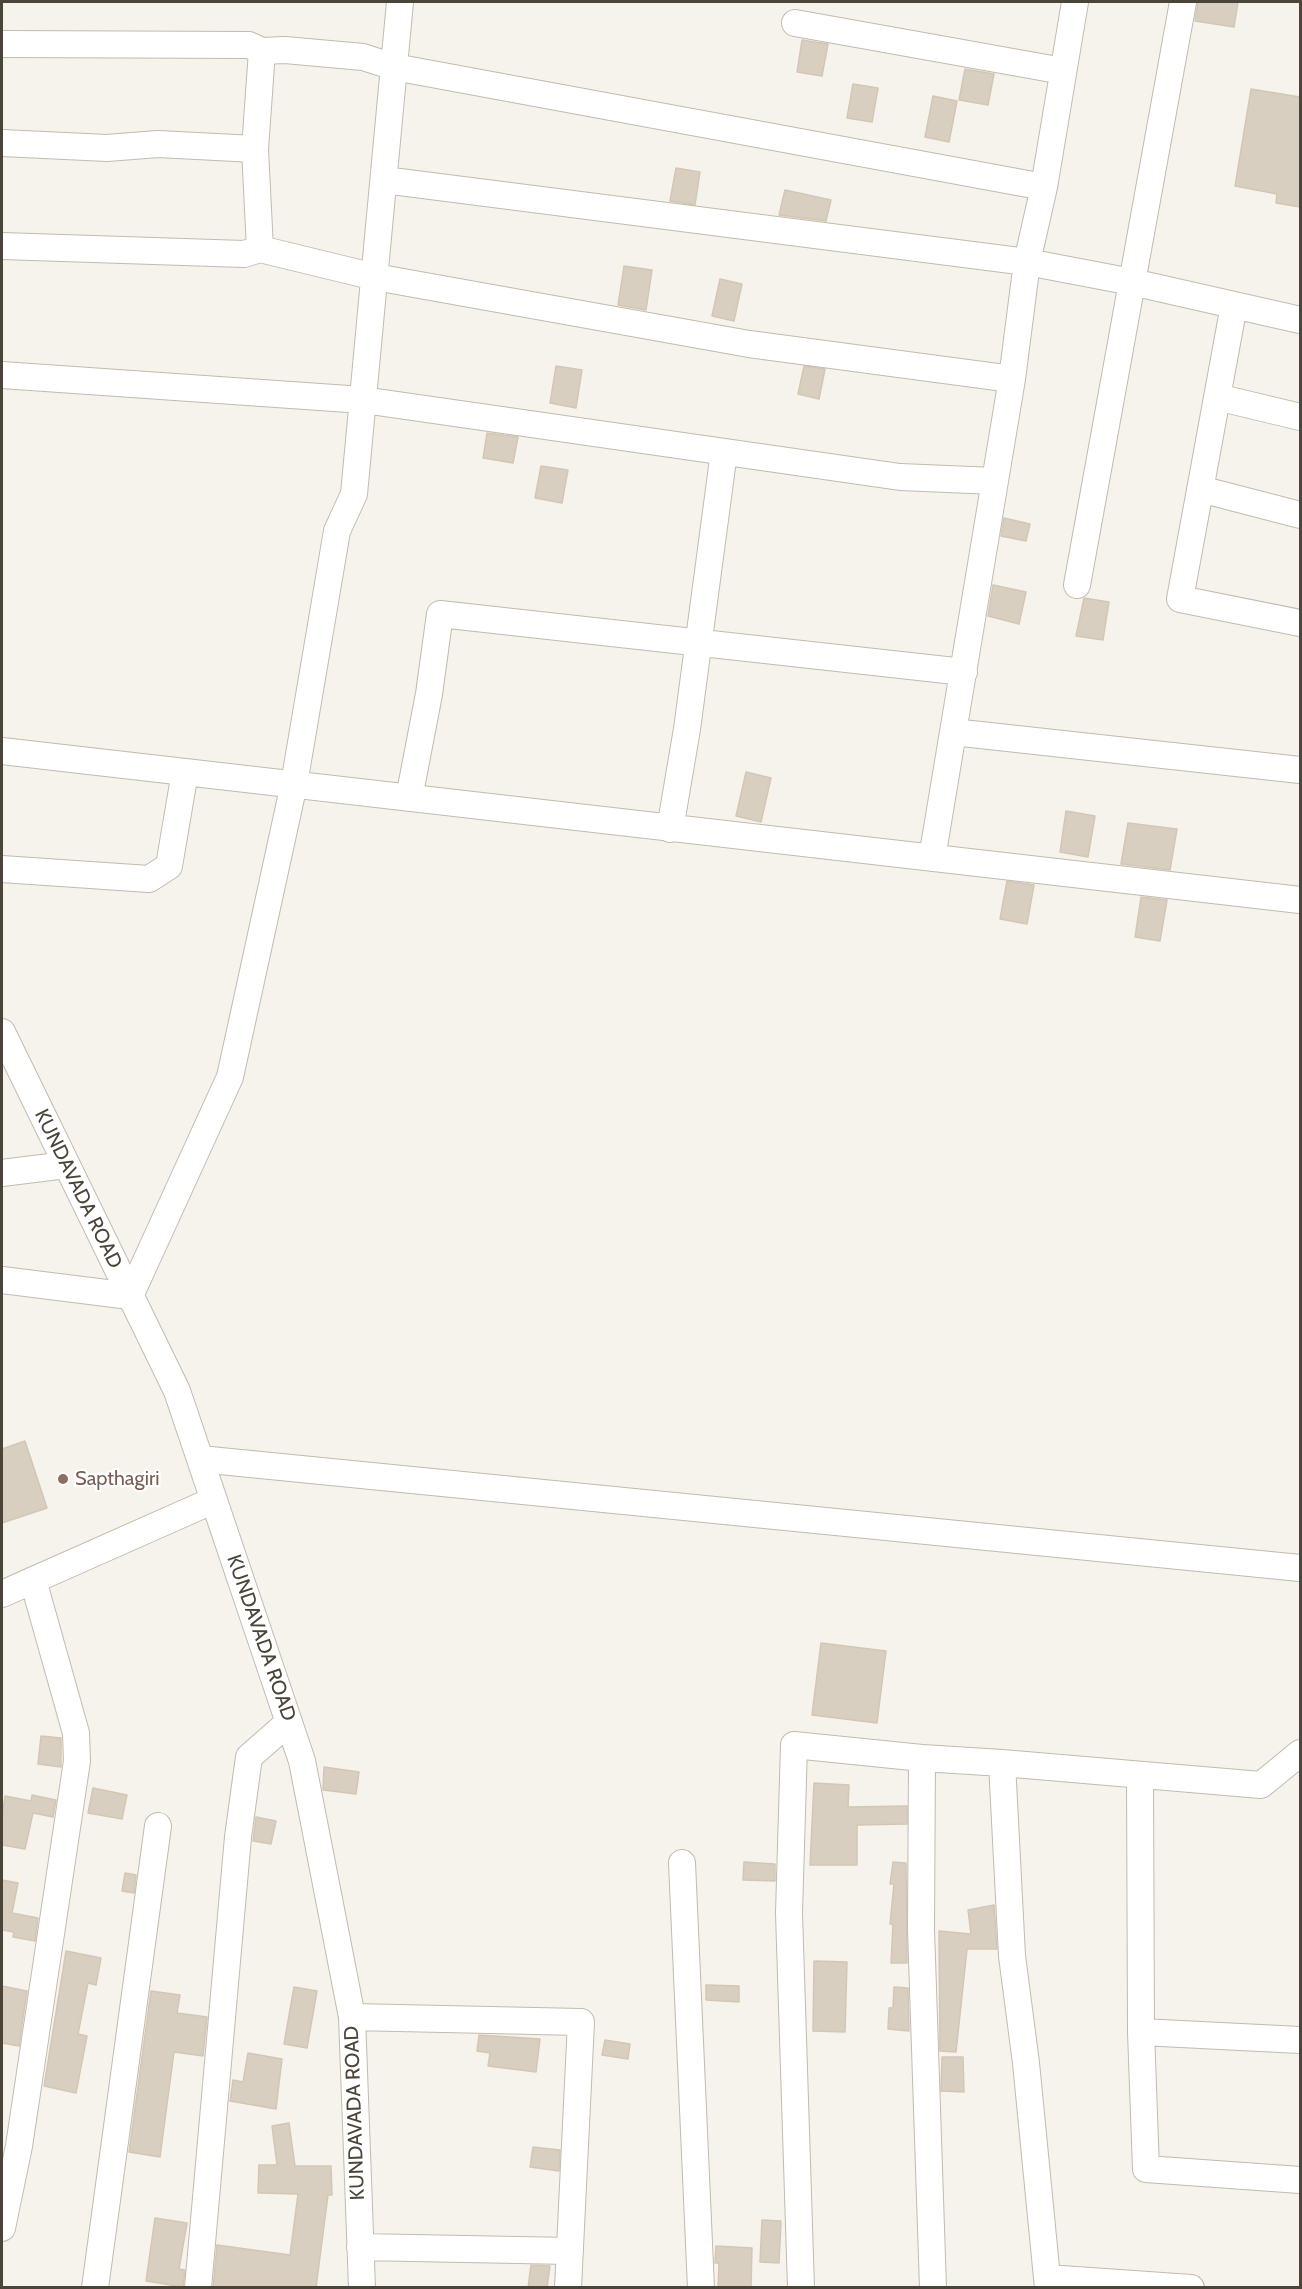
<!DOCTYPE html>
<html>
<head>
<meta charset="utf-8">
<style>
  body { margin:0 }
  #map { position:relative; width:1302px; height:2289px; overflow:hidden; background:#f6f3ec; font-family:Cabin,sans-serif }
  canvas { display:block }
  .frame { position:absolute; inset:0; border:3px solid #4b4439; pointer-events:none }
</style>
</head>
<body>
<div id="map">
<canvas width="1302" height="2289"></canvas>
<div class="frame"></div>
</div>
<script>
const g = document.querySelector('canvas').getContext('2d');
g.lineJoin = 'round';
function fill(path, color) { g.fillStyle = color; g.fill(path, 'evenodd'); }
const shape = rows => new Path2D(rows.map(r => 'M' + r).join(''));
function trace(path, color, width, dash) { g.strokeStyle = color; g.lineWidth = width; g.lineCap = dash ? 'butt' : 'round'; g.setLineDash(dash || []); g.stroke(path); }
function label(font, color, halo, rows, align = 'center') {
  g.font = font + ' Cabin,sans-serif'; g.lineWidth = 4.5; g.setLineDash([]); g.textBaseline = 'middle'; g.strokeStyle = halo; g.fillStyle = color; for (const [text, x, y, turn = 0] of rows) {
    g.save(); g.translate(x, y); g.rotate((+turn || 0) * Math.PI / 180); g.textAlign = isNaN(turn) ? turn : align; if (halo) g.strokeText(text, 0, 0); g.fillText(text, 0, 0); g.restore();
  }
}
const building = shape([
  [1198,2,1238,2,1234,27,1195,21,1198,2],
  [802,40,828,44,822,76,797,72,802,40],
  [965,69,994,74,988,105,959,100,965,69],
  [853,84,878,88,872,122,847,118,853,84],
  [1251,89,1300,97,1300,207,1276,203,1277,194,1235,186,1251,89],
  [933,96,957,101,949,142,925,137,933,96],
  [676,168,700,172,695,205,670,201,676,168],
  [785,190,831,200,826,221,779,215,785,190],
  [624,266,652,270,646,310,618,305,624,266],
  [720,279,742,284,734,321,712,316,720,279],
  [556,366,582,370,576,408,550,403,556,366],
  [804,366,825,369,819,399,798,394,804,366],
  [487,433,518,437,513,463,483,458,487,433],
  [541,466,568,470,562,503,535,498,541,466],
  [1004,518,1030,524,1026,541,1001,536,1004,518],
  [993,585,1026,592,1019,624,988,616,993,585],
  [1084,598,1109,602,1103,640,1076,636,1084,598],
  [746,772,771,778,761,822,736,816,746,772],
  [1066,811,1095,816,1088,857,1060,852,1066,811],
  [1128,823,1177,829,1170,870,1121,864,1128,823],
  [1007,881,1034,885,1027,924,1000,919,1007,881],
  [1141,897,1167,900,1160,941,1135,937,1141,897],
  [25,1441,47,1508,2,1523,2,1449,25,1441],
  [821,1643,886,1651,877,1723,812,1715,821,1643],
  [41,1736,61,1738,61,1767,38,1764,41,1736],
  [324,1767,359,1772,356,1794,323,1790,324,1767],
  [814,1783,849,1785,848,1807,907,1806,907,1824,857,1825,857,1865,810,1865,814,1783],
  [93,1788,127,1795,122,1819,88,1813,93,1788],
  [32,1795,56,1800,53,1817,33,1813,25,1849,2,1845,2,1817,5,1796,31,1801,32,1795],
  [256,1817,276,1821,271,1844,253,1841,256,1817],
  [744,1862,775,1864,775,1881,743,1880,744,1862],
  [893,1862,906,1863,907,1963,891,1963,893,1924,890,1924,894,1884,890,1884,893,1862],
  [125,1873,136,1875,134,1893,122,1891,125,1873],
  [2,1880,18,1883,12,1913,38,1918,35,1941,13,1937,14,1932,2,1930,2,1880],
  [994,1905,997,1949,967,1949,956,2052,940,2051,939,1931,971,1934,968,1910,994,1905],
  [66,1951,101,1958,96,1985,88,1983,78,2034,87,2036,76,2093,44,2086,66,1951],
  [814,1961,847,1962,845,2032,813,2031,814,1961],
  [706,1985,739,1986,739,2002,706,2000,706,1985],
  [2,1986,27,1991,19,2046,2,2043,2,1986],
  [294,1987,317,1991,307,2048,284,2044,294,1987],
  [894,1987,908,1988,909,2031,888,2029,889,2008,893,2008,894,1987],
  [151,1991,180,1995,177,2013,207,2017,203,2056,174,2052,160,2157,129,2152,151,1991],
  [479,2035,540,2039,536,2072,488,2066,490,2053,477,2051,479,2035],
  [605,2040,630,2044,628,2059,602,2055,605,2040],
  [248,2053,282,2059,276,2109,230,2101,233,2080,243,2082,248,2053],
  [942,2057,963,2057,964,2092,941,2091,942,2057],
  [289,2123,295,2166,331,2166,332,2195,328,2195,316,2288,213,2288,217,2245,290,2255,298,2194,258,2193,259,2165,277,2165,272,2126,289,2123],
  [533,2147,560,2150,559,2171,530,2167,533,2147],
  [155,2218,187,2223,179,2269,185,2270,183,2287,146,2281,155,2218],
  [762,2220,781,2221,779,2263,760,2262,762,2220],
  [716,2246,752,2248,751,2288,718,2288,719,2263,715,2263,716,2246],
  [531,2265,550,2266,547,2288,528,2288,531,2265]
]);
fill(building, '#d8cfc1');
trace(building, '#d3c7b4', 1.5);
const minor = shape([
  [795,23,1063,71],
  [2,44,249,45,262,51,285,50,363,57,394,67,1044,187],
  [2,143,107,148,158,144,255,149],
  [384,180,1027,262,1132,282,1300,320],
  [2,246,244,254,260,249,375,277,749,344,1012,379],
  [260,249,255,149,262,51],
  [1234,305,1180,599,1300,623],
  [2,375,363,400,900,477,995,481],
  [1217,397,1300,417],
  [1200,489,1300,515],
  [1077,585,1183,2],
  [953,732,1300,770],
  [2,751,1300,900],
  [409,798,429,694,440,614,964,672],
  [670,829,687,729,724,452],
  [932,858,1012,379,1027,262,1044,187,1075,2],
  [2,869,149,879,169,866,185,772],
  [2,1032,177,1391,302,1761,352,2017,362,2288],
  [2,1173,66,1165],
  [2,1280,130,1296,230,1077,294,784,337,531,354,494,400,2],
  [200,1459,1300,1568],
  [2,1594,214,1500],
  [922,1758,1002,1763,1012,1956,1026,2063,1048,2288],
  [1002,1763,1261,1785,1300,1753],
  [1140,1775,1141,2032,1300,2040],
  [682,1863,701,2288],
  [352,2017,581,2022,568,2288],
  [1141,2032,1146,2169,1300,2180],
  [2,2228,19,2146,77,1761,76,1733,33,1580],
  [360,2247,570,2251],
  [1047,2278,1191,2288],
  [95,2288,158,1826],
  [198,2288,238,1837,249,1757,289,1722],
  [801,2288,789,1913,794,1745,922,1758,921,1929,933,2288]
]);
trace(minor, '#c2bbae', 28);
trace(minor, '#fff', 26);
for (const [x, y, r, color] of [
  [63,1479,6,"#8d6e63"]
]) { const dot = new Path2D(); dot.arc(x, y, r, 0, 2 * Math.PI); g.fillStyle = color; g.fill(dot); trace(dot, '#fff', 2); }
label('20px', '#4b4439', '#fff', [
  ["KUNDAVADA ROAD",78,1189,64],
  ["KUNDAVADA ROAD",261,1638,71],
  ["KUNDAVADA ROAD",355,2113,-92]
]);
label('20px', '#785e54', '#fff', [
  ["Sapthagiri",75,1479]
], 'left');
</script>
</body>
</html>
